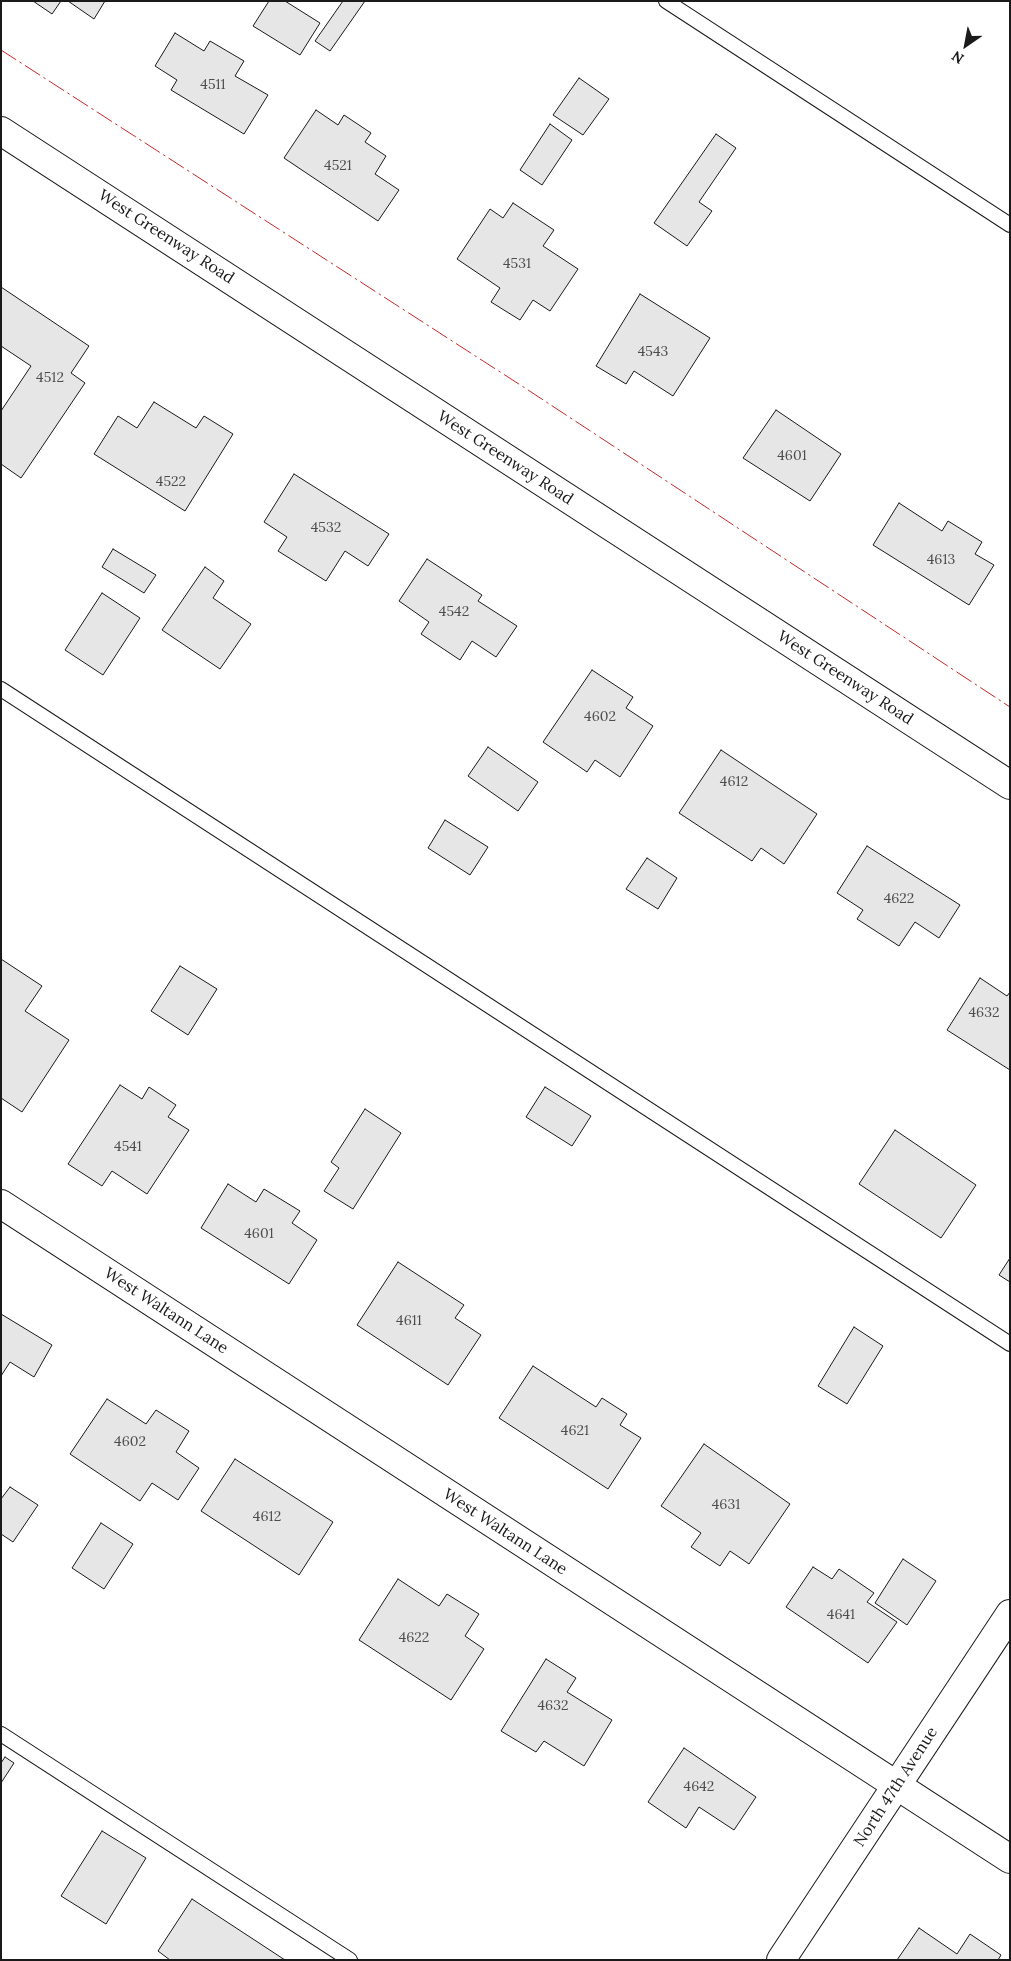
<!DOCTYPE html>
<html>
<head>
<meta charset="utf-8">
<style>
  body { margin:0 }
  #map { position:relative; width:1011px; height:1961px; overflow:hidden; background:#fff; font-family:Lora,serif }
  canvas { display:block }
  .frame { position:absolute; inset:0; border:2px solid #1a1a1a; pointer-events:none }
  .north { position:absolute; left:941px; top:20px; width:50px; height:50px; -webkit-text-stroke:4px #fff; paint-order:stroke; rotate:213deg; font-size:14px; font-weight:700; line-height:20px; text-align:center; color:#1a1a1a }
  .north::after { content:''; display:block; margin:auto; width:18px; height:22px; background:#1a1a1a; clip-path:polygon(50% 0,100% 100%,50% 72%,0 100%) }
</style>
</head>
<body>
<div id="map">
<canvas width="1011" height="1961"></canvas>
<div class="frame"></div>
<div class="north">N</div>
</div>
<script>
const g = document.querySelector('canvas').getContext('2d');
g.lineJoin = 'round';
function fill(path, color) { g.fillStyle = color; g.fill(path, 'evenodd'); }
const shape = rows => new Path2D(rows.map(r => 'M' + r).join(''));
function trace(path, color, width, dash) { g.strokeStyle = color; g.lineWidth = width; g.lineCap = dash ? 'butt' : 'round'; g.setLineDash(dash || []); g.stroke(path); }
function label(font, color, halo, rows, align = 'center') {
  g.font = font + ' Lora,serif'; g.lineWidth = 4; g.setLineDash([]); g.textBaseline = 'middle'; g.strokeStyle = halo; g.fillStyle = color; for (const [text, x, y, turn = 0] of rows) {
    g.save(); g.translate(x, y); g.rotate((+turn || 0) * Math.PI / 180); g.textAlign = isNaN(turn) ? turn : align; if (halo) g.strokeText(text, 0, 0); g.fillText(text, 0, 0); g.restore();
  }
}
const building = shape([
  [33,1,61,1,52,14,33,1],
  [68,1,105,1,94,19,68,1],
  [269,1,285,1,320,23,300,55,253,26,269,1],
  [343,1,365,1,330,51,315,41,343,1],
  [175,33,204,51,210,41,244,61,235,76,268,95,244,134,171,90,177,80,155,66,175,33],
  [579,78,609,99,583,135,553,115,579,78],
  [316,110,338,125,344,115,371,133,365,142,386,156,375,174,399,190,378,221,284,158,316,110],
  [550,124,572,140,542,185,520,170,550,124],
  [716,134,736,148,699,202,712,211,687,246,654,223,716,134],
  [513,203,554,230,543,246,578,269,550,311,533,300,520,320,491,302,500,288,457,259,490,209,503,218,513,203],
  [1,287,89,346,71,373,85,383,21,478,1,464,1,411,31,366,1,346,1,287],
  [640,294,710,338,673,396,634,371,626,384,596,366,640,294],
  [154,402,196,428,204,416,233,434,185,511,94,454,118,416,137,428,154,402],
  [776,410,841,454,810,501,743,458,776,410],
  [294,474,389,534,368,566,345,551,326,581,278,551,287,537,264,522,294,474],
  [899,503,942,531,948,521,982,542,975,554,994,565,969,605,873,545,899,503],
  [113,549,156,575,144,593,102,567,113,549],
  [427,559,482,595,478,601,517,626,496,657,472,641,460,660,421,634,429,622,399,601,427,559],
  [205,567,224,581,213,598,251,624,220,669,162,630,205,567],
  [102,593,140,618,103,675,65,650,102,593],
  [592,670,633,697,626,708,653,726,620,777,595,760,587,772,543,742,592,670],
  [488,747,538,782,518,811,468,776,488,747],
  [721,750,817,814,784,864,761,848,752,861,679,813,721,750],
  [445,820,488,847,470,875,428,848,445,820],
  [867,846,960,905,939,938,915,922,899,946,857,919,863,910,837,893,867,846],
  [647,858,677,878,658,909,626,889,647,858],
  [1,959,42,986,25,1011,69,1040,22,1112,1,1098,1,959],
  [180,966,217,989,188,1035,151,1011,180,966],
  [980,978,1007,996,1010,992,1010,1070,947,1030,980,978],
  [120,1085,142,1099,149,1087,176,1105,168,1117,189,1130,147,1194,112,1171,102,1186,68,1164,120,1085],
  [545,1087,591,1116,572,1146,526,1117,545,1087],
  [365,1109,401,1133,353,1209,324,1191,339,1168,331,1162,365,1109],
  [895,1130,976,1185,941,1238,859,1184,895,1130],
  [228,1184,256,1202,264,1189,300,1211,292,1223,317,1240,289,1284,201,1228,228,1184],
  [1010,1258,1010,1282,999,1275,1010,1258],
  [398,1262,464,1305,455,1318,481,1335,448,1385,357,1325,398,1262],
  [1,1314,52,1345,34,1377,10,1362,1,1376,1,1314],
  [854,1327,883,1346,847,1404,818,1386,854,1327],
  [533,1366,596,1407,602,1398,627,1414,620,1425,641,1438,608,1489,499,1418,533,1366],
  [107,1399,146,1424,156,1410,189,1431,176,1452,199,1468,178,1500,152,1483,140,1501,70,1454,107,1399],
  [704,1444,790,1504,749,1564,730,1551,720,1566,691,1547,701,1533,661,1506,704,1444],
  [235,1459,333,1522,299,1575,201,1511,235,1459],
  [10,1487,38,1505,13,1542,1,1534,1,1499,10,1487],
  [101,1523,133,1544,104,1589,72,1568,101,1523],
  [903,1559,936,1581,907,1625,875,1603,903,1559],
  [813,1567,832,1579,839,1569,874,1593,867,1602,897,1622,868,1663,786,1607,813,1567],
  [398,1579,439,1606,447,1594,479,1614,465,1636,484,1649,451,1700,359,1640,398,1579],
  [546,1659,576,1678,567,1692,612,1720,584,1766,544,1741,536,1752,501,1731,546,1659],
  [684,1748,756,1797,734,1830,699,1807,686,1828,648,1802,684,1748],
  [5,1757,14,1763,1,1783,1,1763,5,1757],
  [102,1831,146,1858,106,1924,61,1896,102,1831],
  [192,1899,285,1960,170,1960,158,1951,192,1899],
  [919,1928,957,1954,970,1934,1001,1955,998,1960,897,1960,919,1928]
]);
fill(building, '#e6e6e6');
trace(building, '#1a1a1a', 1);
const service = shape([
  [666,1,1010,225],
  [1,689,1010,1344],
  [1,1734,350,1960]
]);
const minor = shape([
  [1,1204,1010,1859]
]);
const tertiary = shape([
  [781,1960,1010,1614]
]);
const secondary = shape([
  [1,131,1010,785]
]);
trace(service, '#1a1a1a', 16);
trace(minor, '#1a1a1a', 30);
trace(tertiary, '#1a1a1a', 30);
trace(secondary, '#1a1a1a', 30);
trace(service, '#fff', 14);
trace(minor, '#fff', 28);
trace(tertiary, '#fff', 28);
trace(secondary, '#fff', 28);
trace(shape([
  [1,50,525,388,1010,707]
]), '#c62828', 1, [18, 4, 2.5, 4]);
label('14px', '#4d4d4d', null, [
  ["4511",213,85],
  ["4521",338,166],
  ["4531",517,264],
  ["4543",653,352],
  ["4512",50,378],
  ["4601",792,456],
  ["4522",171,482],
  ["4532",326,528],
  ["4613",941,560],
  ["4542",454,612],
  ["4602",600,717],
  ["4612",734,782],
  ["4622",899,899],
  ["4632",984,1013],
  ["4541",128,1147],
  ["4601",259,1234],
  ["4611",409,1321],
  ["4621",575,1431],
  ["4602",130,1442],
  ["4631",726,1505],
  ["4612",267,1517],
  ["4641",841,1615],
  ["4622",414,1638],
  ["4632",553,1706],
  ["4642",699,1787]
]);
label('16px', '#1a1a1a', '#fff', [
  ["West Greenway Road",166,237,33],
  ["West Greenway Road",505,458,33],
  ["West Greenway Road",845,678,33],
  ["West Waltann Lane",166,1311,33],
  ["West Waltann Lane",505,1532,33],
  ["North 47th Avenue",896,1787,-57]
]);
</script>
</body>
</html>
